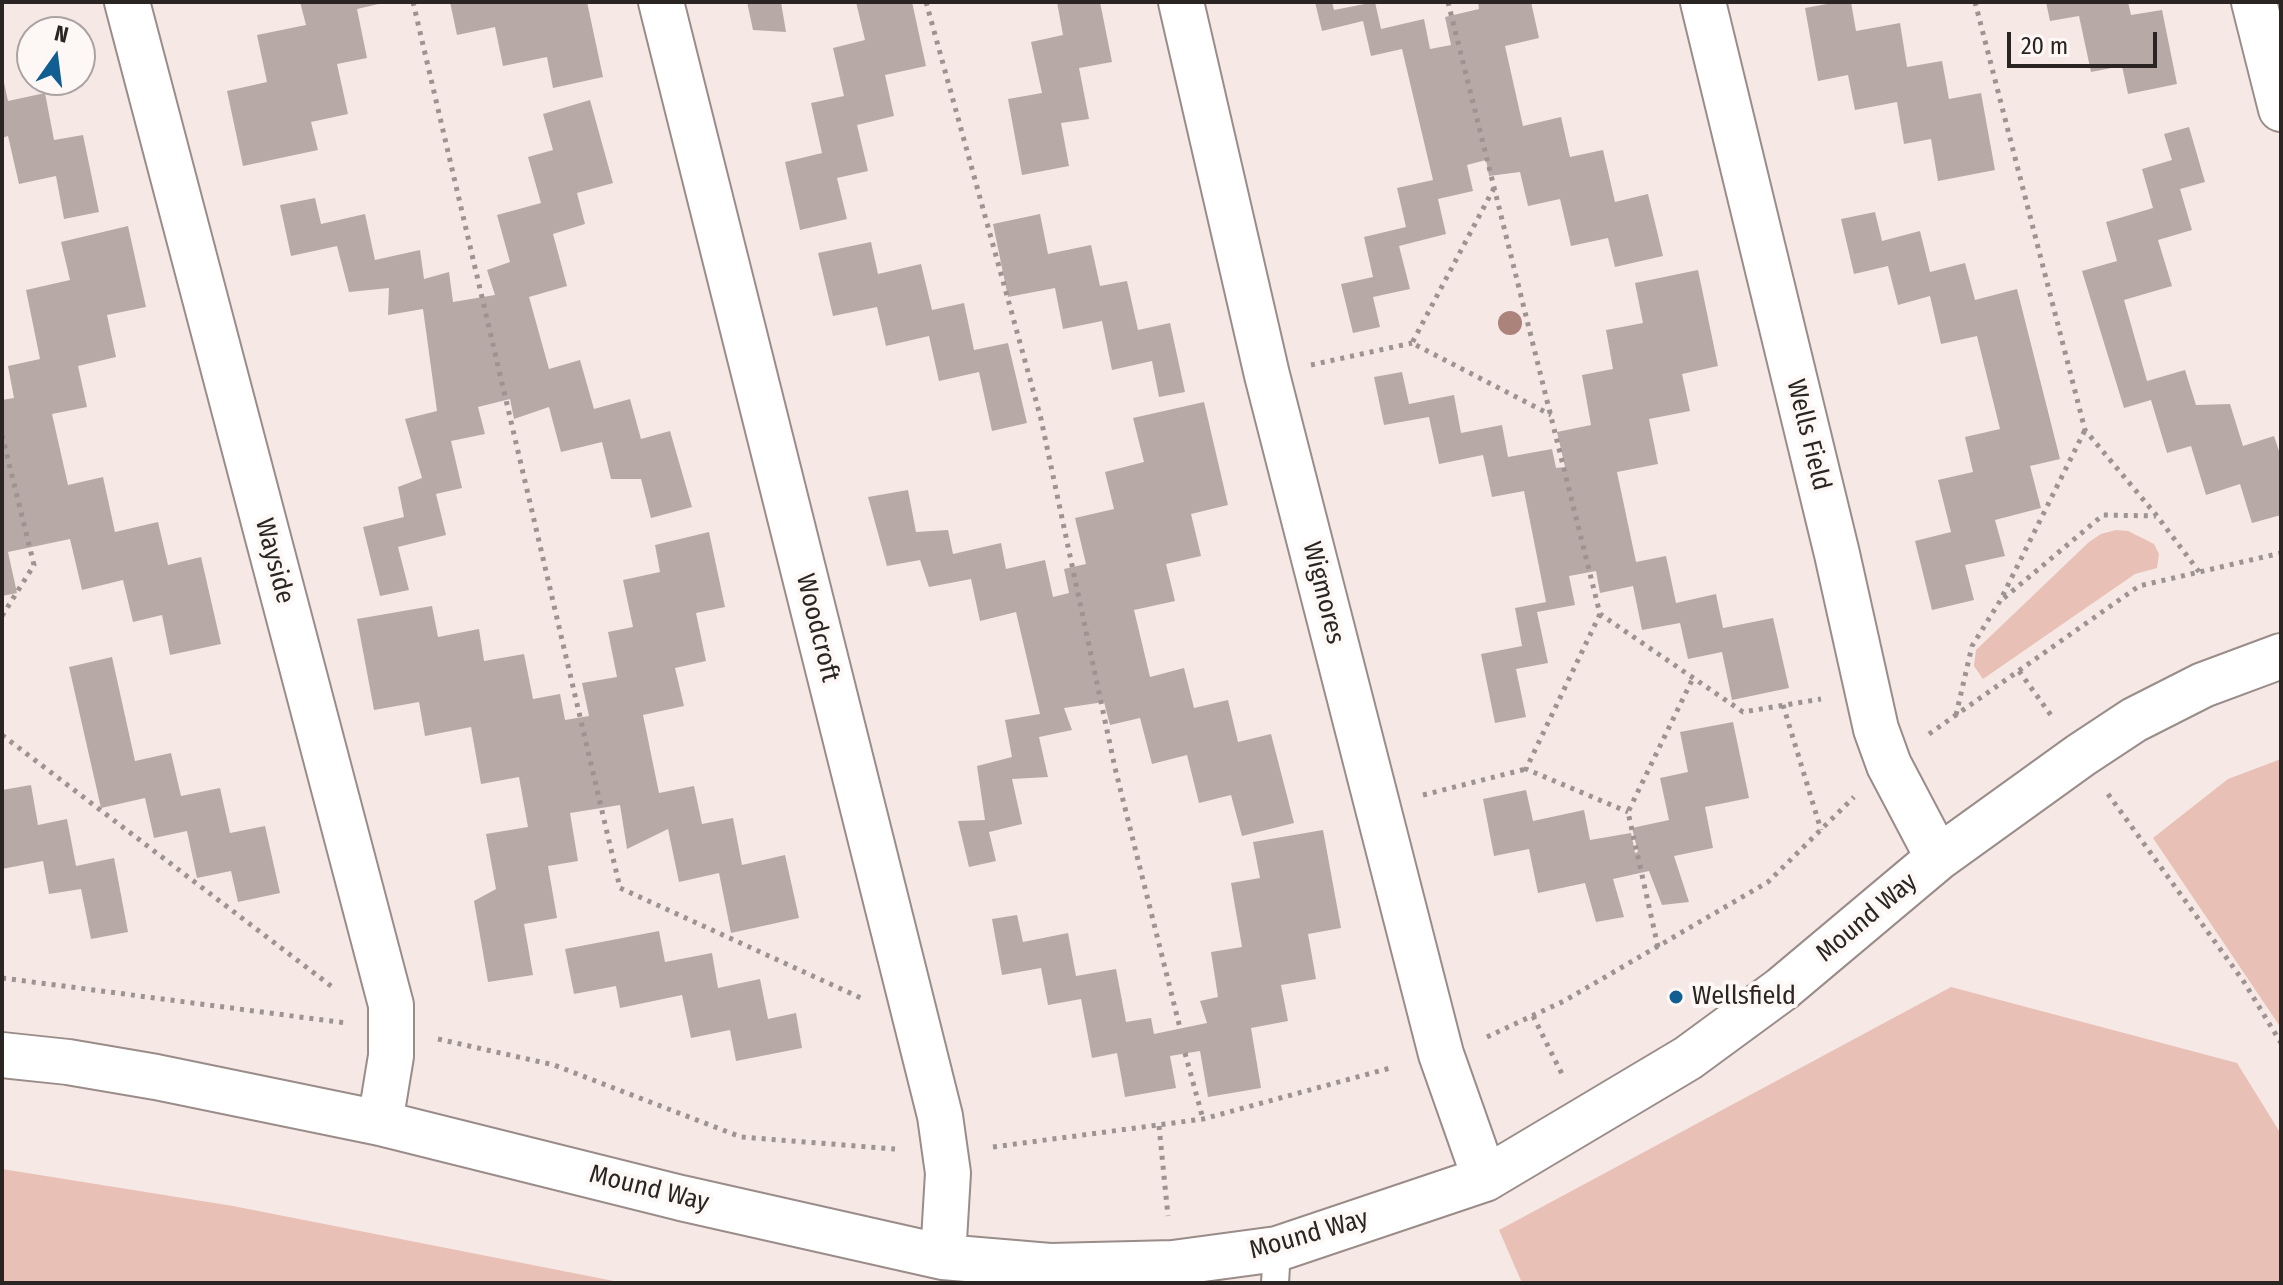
<!DOCTYPE html>
<html>
<head>
<meta charset="utf-8">
<style>
  body { margin:0 }
  #map { position:relative; width:2283px; height:1285px; overflow:hidden; background:#f6e8e5; font-family:"Fira Sans Condensed",sans-serif }
  canvas { display:block }
  .frame { position:absolute; inset:0; border:4px solid #2a2523; pointer-events:none }
  .north { position:absolute; left:16px; top:16px; width:80px; height:80px; box-sizing:border-box; background:#fdf7f6; border:2px solid #a9a3a2; border-radius:50%; rotate:14deg; font-size:22px; font-weight:700; line-height:32px; text-align:center; color:#2a2523 }
  .north::after { content:''; display:block; margin:auto; width:28px; height:36px; background:#115f92; clip-path:polygon(50% 0,100% 100%,50% 72%,0 100%) }
  .scale { position:absolute; left:2007px; top:32px; width:150px; height:36px; box-sizing:border-box; border:4px solid #2a2523; border-top:0; padding-left:10px; font-size:24px; line-height:28px; white-space:nowrap; color:#2a2523; -webkit-text-stroke:6px #fdf7f6; paint-order:stroke }
</style>
</head>
<body>
<div id="map">
<canvas width="2283" height="1285"></canvas>
<div class="frame"></div>
<div class="north">N</div>
<div class="scale">20 m</div>
</div>
<script>
const g = document.querySelector('canvas').getContext('2d');
g.lineJoin = 'round';
function fill(path, color) { g.fillStyle = color; g.fill(path, 'evenodd'); }
const shape = rows => new Path2D(rows.map(r => 'M' + r).join(''));
function trace(path, color, width, dash) { g.strokeStyle = color; g.lineWidth = width; g.lineCap = dash ? 'butt' : 'round'; g.setLineDash(dash || []); g.stroke(path); }
function label(font, color, halo, rows, align = 'center') {
  g.font = font + ' "Fira Sans Condensed",sans-serif'; g.lineWidth = 8; g.setLineDash([]); g.textBaseline = 'middle'; g.strokeStyle = halo; g.fillStyle = color; for (const [text, x, y, turn = 0] of rows) {
    g.save(); g.translate(x, y); g.rotate((+turn || 0) * Math.PI / 180); g.textAlign = isNaN(turn) ? turn : align; if (halo) g.strokeText(text, 0, 0); g.fillText(text, 0, 0); g.restore();
  }
}
fill(shape([
  [2116,530,2128,531,2154,544,2159,554,2157,568,2135,574,1983,679,1974,666,1976,650,2089,542,2101,534],
  [2281,759,2281,1028,2153,838,2228,779],
  [1951,987,2237,1063,2281,1134,2281,1283,1522,1283,1499,1230],
  [2,1169,233,1206,624,1283,2,1283]
]), '#e9c0b6');
fill(shape([
  [300,2,383,3,357,9,367,58,337,64,348,114,311,122,318,150,243,166,227,91,267,82,257,35,306,25],
  [450,2,587,2,603,77,553,88,547,57,503,66,495,27,457,35],
  [747,2,781,2,786,32,753,30],
  [856,2,912,2,926,66,885,75,894,116,857,125,868,171,837,178,847,219,800,230,785,162,822,153,811,103,844,96,833,48,865,40],
  [1057,2,1100,2,1112,62,1079,68,1089,119,1061,123,1069,166,1022,175,1008,99,1042,93,1031,42,1063,35],
  [1315,2,1332,2,1334,10,1375,2,1381,29,1424,19,1430,49,1451,45,1445,17,1479,9,1478,2,1531,2,1539,38,1505,46,1523,126,1561,117,1570,157,1603,150,1615,202,1648,194,1663,256,1615,267,1608,238,1571,246,1560,199,1528,206,1520,172,1489,176,1486,160,1467,165,1473,191,1438,199,1446,234,1399,246,1410,289,1373,297,1380,327,1353,333,1341,284,1373,277,1364,237,1406,227,1397,188,1433,180,1402,49,1371,56,1363,21,1322,31],
  [1838,2,1851,2,1856,31,1900,23,1907,67,1942,61,1949,99,1981,93,1995,170,1938,181,1931,139,1904,144,1897,102,1855,110,1848,75,1818,81,1805,8],
  [2046,2,2128,2,2131,15,2162,10,2177,84,2128,94,2122,66,2091,72,2079,16,2050,21],
  [3,78,8,101,45,93,54,140,83,135,99,212,64,219,56,176,19,184,8,136,2,138],
  [590,100,613,183,577,193,585,224,553,234,567,286,529,297,549,369,580,360,594,409,630,399,641,439,670,431,692,507,651,518,641,479,611,479,602,442,561,452,549,407,514,419,510,399,478,407,485,434,451,441,462,488,436,494,446,535,398,547,409,590,380,596,363,527,404,517,398,487,422,478,405,419,437,411,423,309,388,315,389,288,349,292,337,246,291,256,280,205,315,198,321,224,365,214,375,260,420,250,424,279,449,272,453,302,495,295,487,270,510,262,497,215,541,203,528,157,553,150,543,114],
  [2189,127,2205,182,2180,189,2192,230,2158,240,2172,286,2124,300,2147,381,2185,370,2196,405,2230,404,2243,446,2274,436,2281,457,2281,515,2252,523,2240,484,2206,495,2191,446,2167,453,2151,400,2124,408,2082,271,2117,261,2106,222,2153,208,2142,169,2172,160,2164,134],
  [1875,212,1882,241,1920,231,1930,272,1965,263,1975,300,2017,289,2060,459,2030,466,2041,508,1995,520,2005,556,1965,565,1974,600,1932,610,1915,541,1951,532,1938,480,1973,472,1965,437,2000,429,1977,336,1941,344,1930,296,1898,305,1888,266,1854,274,1841,219],
  [1040,214,1048,254,1091,245,1100,286,1127,281,1138,330,1170,323,1185,392,1159,397,1152,361,1112,370,1102,321,1063,329,1055,288,1008,297,993,224],
  [128,226,146,307,107,315,116,357,78,366,87,407,52,414,68,485,103,477,115,532,158,522,168,565,201,557,221,644,170,655,162,615,133,622,123,580,82,590,70,539,8,552,17,593,2,596,2,400,14,398,8,366,40,359,26,290,70,280,61,242],
  [871,242,878,274,921,264,932,310,964,303,974,350,1008,343,1027,423,992,431,979,372,939,381,929,336,886,346,877,307,833,316,818,253],
  [1698,270,1718,366,1682,374,1690,411,1649,419,1658,464,1617,472,1636,562,1666,556,1676,603,1716,594,1723,628,1773,618,1789,688,1732,700,1722,652,1688,659,1680,623,1642,630,1633,586,1600,593,1596,571,1569,576,1575,605,1537,612,1548,663,1516,669,1526,717,1495,723,1481,654,1522,646,1515,608,1546,602,1524,491,1492,497,1483,455,1439,464,1429,417,1384,425,1374,377,1402,372,1409,404,1454,395,1461,433,1502,425,1508,457,1552,449,1556,468,1565,467,1557,432,1591,425,1582,375,1613,369,1606,330,1643,323,1635,283],
  [1204,402,1228,505,1191,514,1201,556,1166,564,1175,601,1134,610,1150,677,1184,668,1194,708,1228,700,1238,742,1271,734,1294,823,1242,836,1231,795,1199,803,1187,755,1152,764,1140,718,1110,725,1104,702,1064,708,1072,730,1039,737,1048,777,1012,779,1022,824,989,832,996,861,969,867,958,821,985,820,977,766,1012,757,1005,720,1040,714,1016,612,980,621,971,579,929,587,920,560,887,566,868,497,908,490,916,532,948,530,953,554,1001,543,1006,569,1045,560,1053,597,1069,593,1064,569,1086,564,1075,518,1114,509,1105,472,1144,462,1133,418],
  [709,532,725,607,696,613,706,661,675,668,684,706,643,715,659,793,694,786,702,824,733,818,742,865,785,855,799,918,731,933,719,873,679,882,668,829,627,849,620,805,570,813,578,861,548,866,557,918,524,924,533,975,488,982,474,901,496,889,486,834,528,827,519,777,481,784,471,727,425,736,419,702,374,710,357,619,432,606,438,637,479,629,484,661,524,654,533,699,560,694,565,720,589,716,582,683,617,677,608,632,633,627,623,580,660,572,655,545],
  [112,657,135,761,171,753,181,796,220,788,230,833,265,826,280,893,238,902,231,871,197,878,187,831,154,838,145,798,101,808,69,667],
  [1733,722,1749,798,1705,807,1713,848,1674,856,1689,902,1662,905,1649,871,1613,879,1624,917,1596,922,1585,883,1538,893,1529,849,1494,856,1483,799,1526,790,1533,821,1584,810,1590,840,1631,833,1635,853,1638,852,1632,828,1669,820,1660,778,1688,772,1680,732],
  [31,785,38,825,67,819,76,866,114,858,128,932,91,939,81,889,49,894,43,861,2,869,2,790],
  [1323,830,1341,928,1308,934,1316,979,1281,985,1288,1021,1251,1028,1261,1088,1208,1097,1200,1051,1170,1056,1176,1088,1125,1097,1117,1053,1092,1058,1081,999,1048,1005,1041,968,1002,975,992,919,1017,915,1023,942,1068,933,1076,976,1116,969,1126,1022,1151,1018,1154,1034,1207,1023,1200,1001,1218,997,1211,952,1242,947,1231,883,1260,878,1253,842],
  [659,931,665,962,712,953,718,988,760,979,768,1019,796,1013,802,1048,736,1061,730,1030,691,1038,682,995,620,1008,616,986,574,994,565,949]
]), '#b7aaa6');
const lane = shape([
  [1275,1283,1277,1249]
]);
const street = shape([
  [127,2,391,1005,391,1056,380,1123],
  [661,2,940,1116,948,1173,943,1257],
  [1181,2,1267,375,1441,1054,1485,1179],
  [1703,2,1837,554,1876,729,1889,765,1938,858],
  [2254,2,2281,109],
  [2,1055,68,1062,156,1077,380,1123,681,1198,943,1257,1050,1266,1134,1264,1173,1263,1277,1249,1485,1179,1688,1058,1782,989,1938,858,2081,755,2134,720,2203,685,2281,656]
]);
trace(lane, '#998c89', 30);
trace(street, '#998c89', 48);
trace(shape([
  [413,2,620,888,861,998],
  [926,2,1041,419,1115,768,1180,1028],
  [1448,2,1600,614,1743,712,1821,699],
  [1975,2,2085,430,2157,516,2200,573],
  [1494,188,1412,343,1551,415],
  [1311,365,1412,343],
  [2,435,34,565,2,616],
  [2004,598,2103,515,2156,516],
  [1600,614,1526,769,1628,812],
  [2019,671,2053,718],
  [1783,705,1821,830],
  [1956,715,1972,646,2000,601,2085,430],
  [1929,734,2139,586,2281,553],
  [2,735,335,989],
  [2108,794,2244,982,2281,1043],
  [1423,795,1526,769],
  [1658,947,1628,812,1693,678],
  [2,978,346,1023],
  [1533,1016,1564,1078],
  [1487,1037,1564,1001,1768,882,1854,797],
  [438,1039,554,1065,741,1137,895,1149],
  [1185,1053,1203,1119],
  [1159,1126,1168,1216],
  [993,1147,1203,1119,1394,1067]
]), '#9d9390', 5, [4, 6]);
trace(lane, '#fff', 26);
trace(street, '#fff', 44);
g.fillStyle = '#ab837a';
for (const [x, y] of [
  [1510,323]
]) { g.beginPath(); g.arc(x, y, 12, 0, 2 * Math.PI); g.fill(); }
for (const [x, y, r, color] of [
  [1676,997,8,"#115f92"]
]) { const dot = new Path2D(); dot.arc(x, y, r, 0, 2 * Math.PI); g.fillStyle = color; g.fill(dot); trace(dot, '#fdf7f6', 3); }
label('26px', '#2a2523', '#fdf7f6', [
  ["Wells Field",1808,435,76],
  ["Wayside",274,561,75],
  ["Wigmores",1323,593,76],
  ["Woodcroft",817,628,76],
  ["Mound Way",1867,918,-40],
  ["Mound Way",649,1189,14],
  ["Mound Way",1309,1235,-16]
]);
label('26px', '#2a2523', '#fdf7f6', [
  ["Wellsfield",1692,997]
], 'left');
</script>
</body>
</html>
